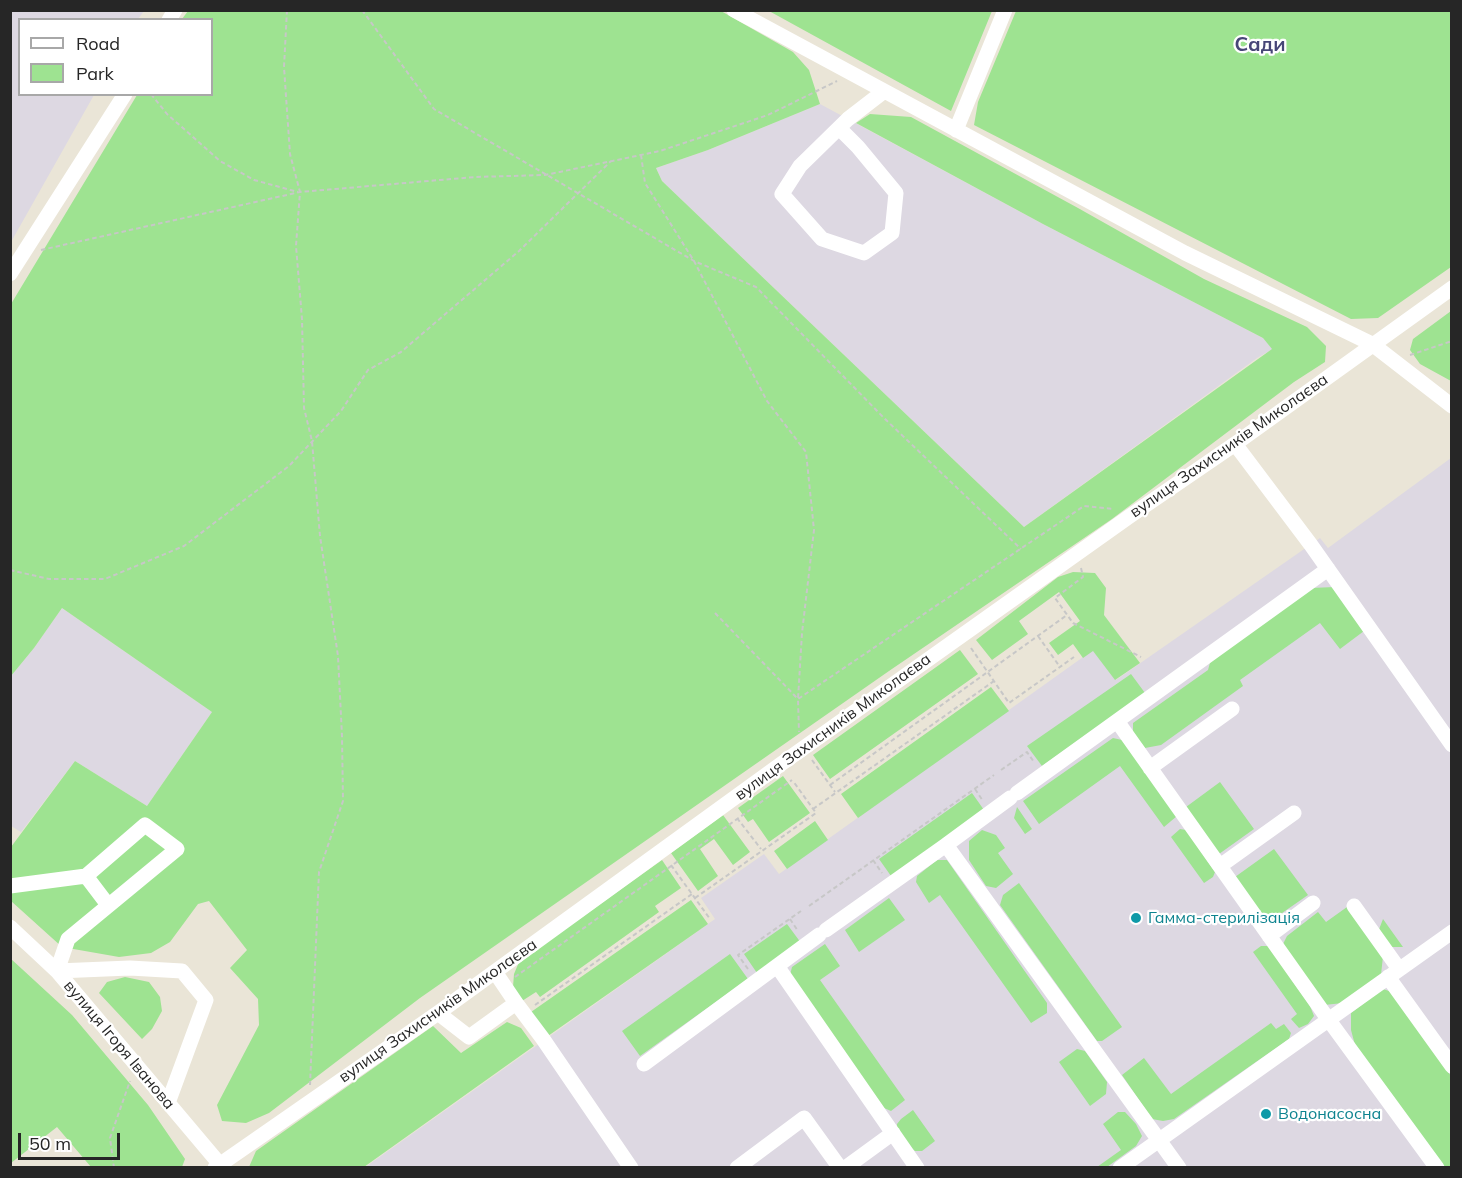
<!DOCTYPE html>
<html>
<head>
<meta charset="utf-8">
<style>
  body { margin:0 }
  #map { position:relative; width:1462px; height:1178px; overflow:hidden; background:#eae5d7; font-family:Mulish,sans-serif }
  canvas { display:block }
  .frame { position:absolute; inset:0; border:12px solid #262626; pointer-events:none }
  .legend { position:absolute; left:18px; top:18px; width:195px; height:78px; box-sizing:border-box; background:#fff; border:2px solid #a8a8a8; margin:0; padding:8px 10px; list-style:none; font-size:18px; color:#262626 }
  .legend li { display:flex; align-items:center; gap:12px; height:30px }
  .legend b { width:30px; border:2px solid #a8a8a8 }
  .scale { position:absolute; left:18px; top:1133px; width:102px; height:27px; box-sizing:border-box; border:3px solid #262626; border-top:0; padding-left:8px; font-size:18px; line-height:21px; white-space:nowrap; color:#262626; -webkit-text-stroke:4px #fff; paint-order:stroke }
</style>
</head>
<body>
<div id="map">
<canvas width="1462" height="1178"></canvas>
<div class="frame"></div>
<ul class="legend">
<li><b style="height:8px;background:#fff"></b>Road</li>
<li><b style="height:16px;background:#9ee391"></b>Park</li>
</ul>
<div class="scale">50 m</div>
</div>
<script>
const g = document.querySelector('canvas').getContext('2d');
g.lineJoin = 'round';
function fill(path, color) { g.fillStyle = color; g.fill(path, 'evenodd'); }
const shape = rows => new Path2D(rows.map(r => 'M' + r).join(''));
function trace(path, color, width, dash) { g.strokeStyle = color; g.lineWidth = width; g.lineCap = dash ? 'butt' : 'round'; g.setLineDash(dash || []); g.stroke(path); }
function label(font, color, halo, rows, align = 'center') {
  g.font = font + ' Mulish,sans-serif'; g.lineWidth = 4.5; g.setLineDash([]); g.textBaseline = 'middle'; g.strokeStyle = halo; g.fillStyle = color; for (const [text, x, y, turn = 0] of rows) {
    g.save(); g.translate(x, y); g.rotate((+turn || 0) * Math.PI / 180); g.textAlign = isNaN(turn) ? turn : align; if (halo) g.strokeText(text, 0, 0); g.fillText(text, 0, 0); g.restore();
  }
}
fill(shape([
  [11,10,144,11,138,19,20,20,20,94,94,95,11,242],
  [820,104,1043,224,1263,338,1273,349,1257,358,1024,527,662,181,656,168,708,150],
  [1451,458,1451,1167,364,1168,715,919,701,898,764,854,779,874,1093,650,1116,680,1320,538,1328,548],
  [62,608,212,712,147,806,75,761,21,832,11,826,11,676,34,648]
]), '#ddd8e2');
fill(shape([
  [188,11,721,11,793,52,809,70,820,104,708,150,656,168,662,181,1024,527,1272,349,1263,338,1043,224,856,123,870,114,911,117,1078,208,1204,279,1307,327,1326,346,1325,362,1294,382,1112,519,889,671,420,998,269,1113,246,1123,222,1121,217,1105,259,1025,258,999,230,968,247,950,209,901,198,904,170,942,151,953,119,957,62,947,11,901,11,847,75,761,147,806,212,712,62,608,34,648,11,676,11,304,137,95,212,94,212,20,182,19],
  [769,11,992,11,951,111],
  [1016,11,1451,11,1451,267,1378,318,1351,319,974,125,978,102],
  [1451,311,1451,381,1420,364,1410,350,1413,339],
  [1073,572,1095,573,1106,588,1104,615,1140,663,1115,680,1093,651,1083,658,1073,644,1058,655,1049,643,1080,621,1059,592,1019,621,1028,634,992,660,976,640,1058,577],
  [1335,587,1364,631,1340,649,1320,623,1240,680,1243,686,1161,745,1145,748,1133,733,1133,723,1208,670,1211,659,1311,588],
  [960,650,978,674,830,779,813,755],
  [1131,674,1145,693,1042,766,1027,746],
  [991,687,1009,711,858,818,841,794],
  [1113,738,1122,740,1177,816,1164,827,1120,766,1039,824,1023,801],
  [783,776,810,813,769,842,753,819,748,822,738,808],
  [1220,782,1254,829,1219,854,1186,807],
  [972,793,984,810,891,876,879,859],
  [1017,807,1032,829,1025,834,1014,818],
  [723,815,750,852,733,865,714,839,700,849,718,876,698,891,671,853],
  [815,821,828,840,787,869,774,851],
  [1180,829,1186,830,1215,872,1213,877,1204,883,1171,837],
  [982,830,996,835,1005,848,998,853,1013,874,996,888,986,886,969,860,969,841],
  [1274,849,1308,895,1272,920,1264,919,1235,877],
  [662,860,681,888,655,906,659,912,540,997,536,992,522,1001,513,987,514,974,519,962],
  [937,860,947,860,1047,1003,1047,1013,1031,1023,940,895,929,903,916,882,917,876],
  [1019,883,1122,1027,1102,1041,1097,1041,1000,905,1003,895],
  [889,898,905,920,859,952,845,930],
  [691,900,708,924,548,1036,531,1012],
  [1347,907,1383,956,1381,975,1343,1003,1324,1005,1283,944,1287,936,1318,912,1326,922],
  [1383,919,1403,947,1390,947,1378,932],
  [787,924,801,943,757,973,744,954],
  [825,944,840,966,820,980,905,1100,891,1111,884,1108,790,975,792,967],
  [1261,946,1268,946,1310,1006,1314,1016,1308,1024,1299,1028,1291,1019,1297,1014,1253,952],
  [730,954,748,979,640,1056,622,1031],
  [10,958,72,1015,148,1105,185,1159,182,1167,91,1167,57,1127,11,1163],
  [125,977,149,982,160,997,162,1011,152,1029,142,1039,99,993,107,982],
  [1383,989,1392,992,1451,1076,1451,1167,1444,1167,1355,1045,1351,1030,1351,1013],
  [507,1022,521,1028,534,1046,364,1167,249,1167,256,1151,433,1026,461,1053],
  [1271,1023,1276,1029,1284,1024,1291,1033,1289,1039,1174,1119,1163,1121,1152,1119,1122,1075,1144,1058,1171,1094],
  [1077,1049,1085,1051,1107,1082,1106,1094,1090,1106,1059,1062],
  [913,1110,935,1141,922,1151,915,1151,907,1145,897,1130,897,1124,901,1119],
  [1118,1112,1125,1112,1136,1124,1142,1136,1136,1146,1107,1167,1097,1167,1121,1150,1103,1124]
]), '#9ee391');
trace(shape([
  [287,10,284,67,290,154,300,192,296,246,302,319,304,408,312,441,320,536,338,656,342,736,343,801,319,872,310,1085],
  [362,10,434,109,694,261,756,287,884,418,1021,549],
  [151,94,167,114,220,161,254,180,298,192],
  [641,155,645,183,694,261,767,401,806,452,814,530,802,633,798,699,799,732],
  [41,250,300,192,475,177,545,175,660,151,768,115,837,81],
  [1410,355,1452,341],
  [1081,568,1083,577,1055,598,1073,623,1141,657],
  [10,570,49,579,105,579,184,546,289,466,341,411,368,370,401,352,519,251,611,161],
  [715,613,798,699,1084,506,1113,509],
  [1038,636,1060,667],
  [971,648,1009,703,1074,657],
  [812,760,835,792],
  [1001,770,1027,752,1034,762],
  [830,785,1067,615],
  [975,789,983,801],
  [813,809,994,681],
  [737,818,761,849],
  [873,860,882,873],
  [671,865,710,919],
  [695,898,816,813,793,781],
  [809,906,994,775],
  [790,919,798,931],
  [748,969,738,955,801,911],
  [515,977,792,780],
  [535,1005,692,894],
  [114,1168,110,1138,130,1081]
]), '#c7c7c7', 2, [4.5, 3]);
trace(shape([
  [734,10,1185,253,1372,344,1452,406],
  [169,20,175,10],
  [839,128,858,147,896,193,892,233,864,253,822,239,782,194,800,166,848,119,883,92],
  [956,130,1005,10],
  [10,274,125,94],
  [1235,444,1311,545,1452,745],
  [1117,721,1328,1019,1437,1168],
  [1150,768,1232,709],
  [1017,793,1328,569],
  [946,845,1010,798],
  [1220,866,1294,813],
  [86,876,108,905],
  [10,886,86,876,145,825,177,849,68,939,57,971,130,968,182,971,206,1000,168,1103],
  [1354,906,1399,969],
  [10,927,57,971,223,1168],
  [826,930,946,845,1179,1168],
  [1269,936,1313,903],
  [777,966,917,1168],
  [1388,977,1452,1066],
  [516,1003,543,1039,631,1168],
  [438,1013,469,1037,516,1003,495,972],
  [644,1064,819,935],
  [215,1168,438,1013,781,764,1130,516,1235,444,1452,288],
  [737,1168,804,1118,840,1168],
  [845,1168,893,1133],
  [1120,1168,1452,932]
]), '#fff', 15);
for (const [x, y, r, color] of [
  [1136,918,6,"#0f9aa8"],
  [1266,1114,6,"#0f9aa8"]
]) { const dot = new Path2D(); dot.arc(x, y, r, 0, 2 * Math.PI); g.fillStyle = color; g.fill(dot); trace(dot, '#fff', 2); }
label('16px', '#262626', '#fff', [
  ["вулиця Захисників Миколаєва",1229,446,-35],
  ["вулиця Захисників Миколаєва",833,727,-36],
  ["вулиця Захисників Миколаєва",438,1011,-35],
  ["вулиця Ігоря Іванова",119,1045,50]
]);
label('16px', '#0d838f', '#fff', [
  ["Гамма-стерилізація",1148,918],
  ["Водонасосна",1278,1114]
], 'left');
label('bold 20px', '#474677', '#fff', [
  ["Сади",1260,45]
]);
</script>
</body>
</html>
